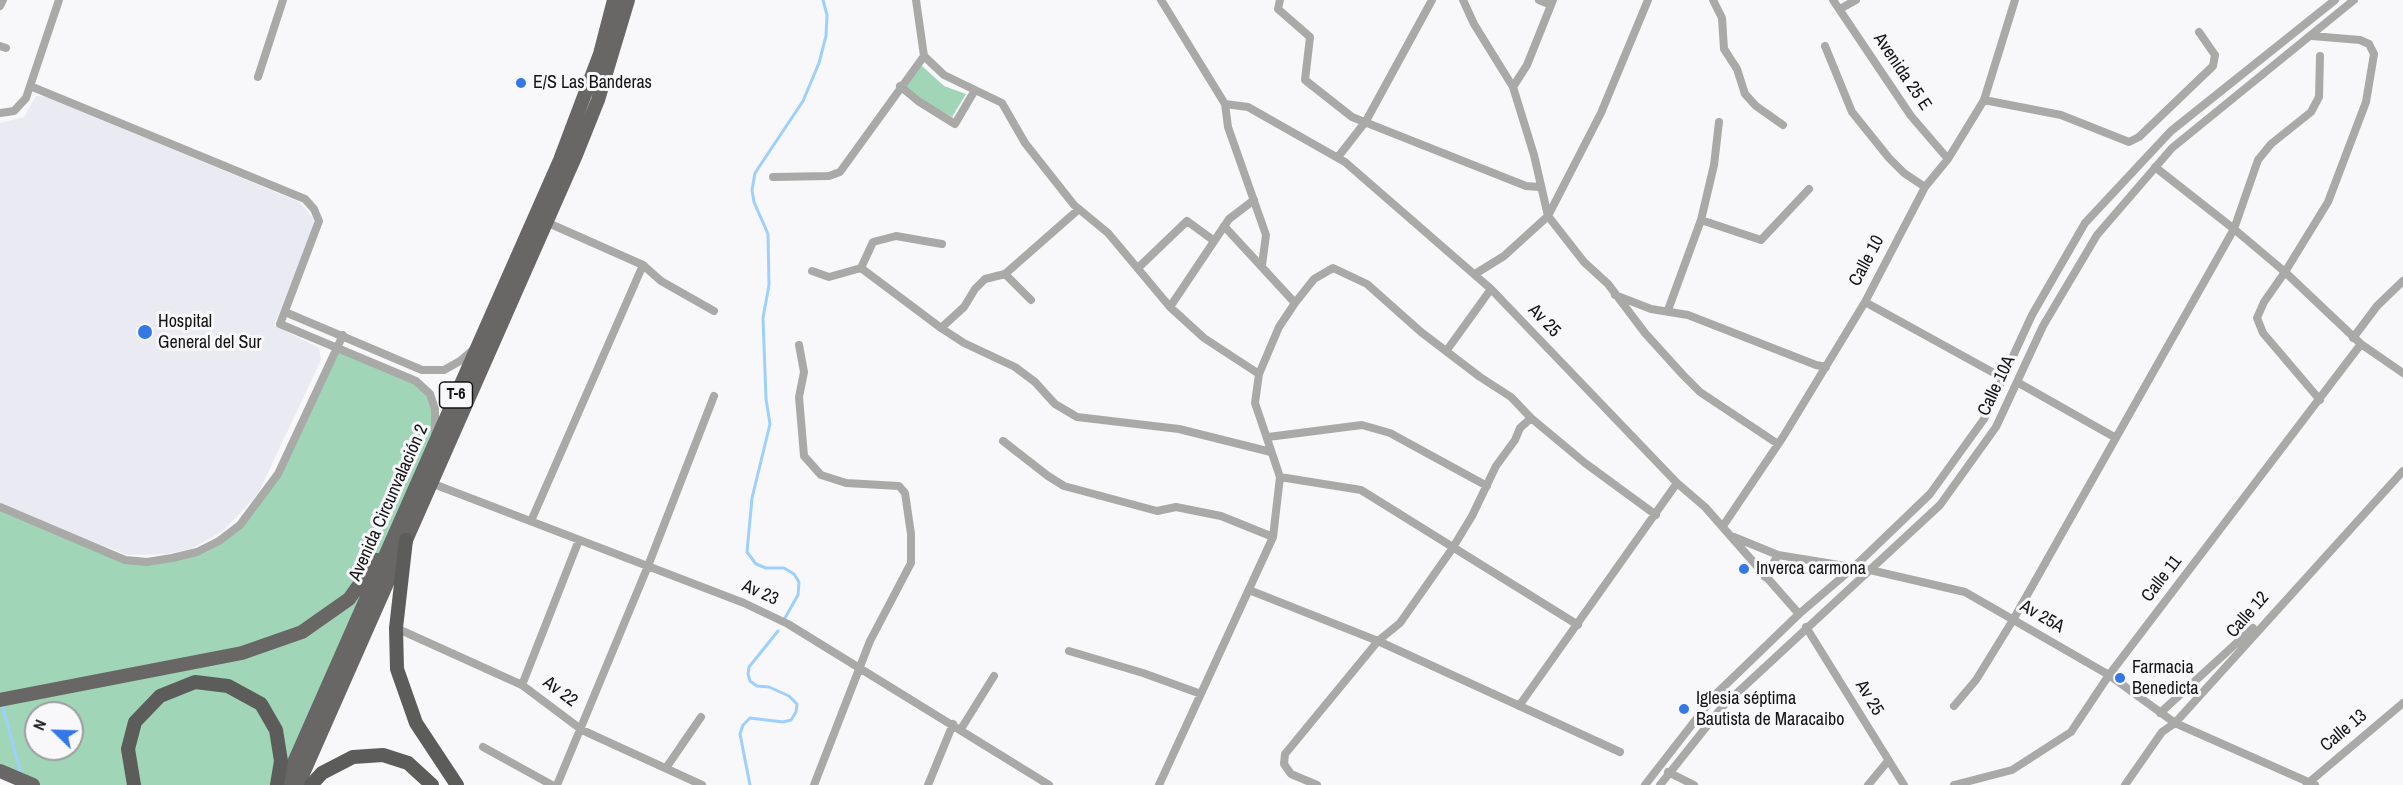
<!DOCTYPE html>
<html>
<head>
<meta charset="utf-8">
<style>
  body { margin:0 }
  #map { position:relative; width:2403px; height:785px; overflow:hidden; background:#f8f8fa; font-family:"Archivo Narrow",sans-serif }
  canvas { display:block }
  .north { position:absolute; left:24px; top:701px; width:60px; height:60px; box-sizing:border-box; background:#f8f8fa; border:2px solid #9d9d9e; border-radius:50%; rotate:293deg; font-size:16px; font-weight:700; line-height:24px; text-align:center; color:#141415 }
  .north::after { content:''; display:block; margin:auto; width:21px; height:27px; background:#3378e5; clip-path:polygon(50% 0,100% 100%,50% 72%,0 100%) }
</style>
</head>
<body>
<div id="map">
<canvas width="2403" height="785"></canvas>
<div class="north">N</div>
</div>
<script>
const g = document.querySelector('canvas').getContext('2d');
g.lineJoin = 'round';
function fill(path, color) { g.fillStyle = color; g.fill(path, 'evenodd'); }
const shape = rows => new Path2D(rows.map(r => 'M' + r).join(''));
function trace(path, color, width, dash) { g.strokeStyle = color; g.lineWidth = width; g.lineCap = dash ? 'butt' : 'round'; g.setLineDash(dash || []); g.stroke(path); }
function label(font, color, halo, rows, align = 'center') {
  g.font = font + ' "Archivo Narrow",sans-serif'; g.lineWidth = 6; g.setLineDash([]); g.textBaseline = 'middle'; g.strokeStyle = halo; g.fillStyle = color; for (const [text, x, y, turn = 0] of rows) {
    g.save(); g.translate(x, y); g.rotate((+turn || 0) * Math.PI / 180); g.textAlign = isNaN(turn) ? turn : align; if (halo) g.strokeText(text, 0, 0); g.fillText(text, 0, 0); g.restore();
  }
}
fill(shape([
  [36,96,47,97,299,202,314,219,313,231,274,325,319,348,321,360,258,494,224,530,191,549,166,554,128,555,0,507,0,123,24,117]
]), '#eaeaf2');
fill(shape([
  [921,65,944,86,966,94,952,117,920,99,905,87],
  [337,347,416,381,430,394,435,444,284,785,33,785,0,771,0,507,125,560,147,562,197,552,240,525,278,474],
  [36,713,72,713,72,749,36,749]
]), '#a0d5b8');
trace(shape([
  [785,618,798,595,799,582,794,574,784,568,766,568,756,564,747,552,752,498,770,424,766,399,763,318,769,285,768,234,754,202,752,190,755,173,803,101,819,63,826,36,827,15,823,0],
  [3,708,21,774],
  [750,785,740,734,743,725,750,718,783,722,791,720,796,712,797,704,789,696,769,687,757,686,750,681,748,674,749,667,778,631]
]), '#9dd0fc', 3);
trace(shape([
  [1161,0,1225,104,1228,127,1266,235,1262,265],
  [1280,0,1278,9,1310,37,1305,80,1352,117,1526,186,1539,187],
  [1463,0,1474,24,1513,87,1534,155,1548,216,1584,262,1608,284,1645,333,1683,375,1700,392,1778,444],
  [1539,0,1551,5],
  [1713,0,1722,18,1724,49,1737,69,1745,94,1756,106,1783,125],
  [1833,0,1911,116,1948,159],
  [0,6,3,0],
  [1840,9,1856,0],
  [0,46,6,48],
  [1825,46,1852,112,1889,158,1904,173,1925,187],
  [924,56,944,75,1002,103,1025,143,1074,205,1108,233,1170,307,1204,338,1259,374,1255,403,1280,477,1273,537,1159,785],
  [258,77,283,0],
  [30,86,305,199,314,209,319,221,280,324,416,381,430,394,435,409,435,434],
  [900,86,918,101,955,124,975,90],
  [1513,87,1527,65,1553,0],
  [1984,100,2061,115,2129,142,2139,137,2213,66,2215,55,2199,32],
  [1225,104,1248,107,1345,162,1491,289,1677,483,1705,507,1799,614],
  [0,113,14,111,26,98,59,0],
  [1338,157,1366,121,1432,0],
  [2155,167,2234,229,2258,160,2271,144,2311,112,2319,97,2320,56],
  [773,177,829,176,840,172,924,56,916,0],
  [1701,220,1761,240,1809,189],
  [1224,226,1295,303],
  [643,265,661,281,714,311],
  [861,268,941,328,964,343,1015,367,1035,382,1055,404,1077,417,1179,429,1271,452],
  [1138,268,1187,221,1213,240],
  [812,271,829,277,861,268,873,242,896,236,942,244],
  [1475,274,1504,256,1548,216,1601,113,1648,0],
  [1615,295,1651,309,1688,315,1816,365,1826,367],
  [1031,300,1005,274,1079,209],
  [1865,302,2003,378],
  [1170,307,1229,219,1254,200],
  [1668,310,1701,220,1714,165,1719,122],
  [285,312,422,370,444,370,460,361,474,349],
  [941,328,964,307,975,289,985,279,1005,274],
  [2353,338,2377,306,2403,281],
  [799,345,804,372,799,397,804,456,821,475,846,483,899,486,905,493,911,534,911,563,870,641,814,785],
  [1447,350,1491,289],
  [1259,374,1279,327,1295,303,1314,279,1333,268,1367,284,1421,332,1480,377,1511,397,1531,418,1585,463,1656,515],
  [2017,382,2116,438],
  [2320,400,2263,333,2257,318,2264,302,2285,272,2361,344,2403,373],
  [1268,437,1362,425,1390,433,1487,486],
  [1003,441,1048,476,1064,486,1157,511,1176,507,1221,516,1273,537],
  [1280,477,1361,490,1578,625],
  [431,483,744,603,788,624,1049,785],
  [0,507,125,560,147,562,172,558,197,552,219,541,240,525,278,474,343,335],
  [531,521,643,265,546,222],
  [1723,526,1783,437,1865,302,1925,187,1948,159,1984,100,2015,0],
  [1734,537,1778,555,1870,570,1965,592,2109,675,2175,723,2315,785],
  [1765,577,1778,555],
  [1249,590,1378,641,1620,752],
  [1806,627,1904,785],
  [396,628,522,685,582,730,702,785],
  [1069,651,1143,673,1201,694],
  [522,685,579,540],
  [1519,706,1677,483],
  [1954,706,1976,680,2013,620,2234,229,2285,272,2328,202,2366,102,2374,54,2369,44,2360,40,2312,36],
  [2160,713,2253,628],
  [961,729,994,676],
  [483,747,552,785],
  [666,768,701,717],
  [1668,772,1694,785],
  [2307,784,2403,703],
  [557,785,648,566,714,396],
  [928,785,953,724],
  [1317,785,1291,774,1284,764,1285,754,1378,641,1400,623,1452,549,1472,516,1496,466,1515,440,1520,428,1531,418],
  [1645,785,1715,695,1799,614,1854,567,1930,494,1984,419,2032,315,2085,223,2171,131,2335,0],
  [1660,785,1723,706,1940,505,1996,427,2043,326,2097,235,2172,148,2354,0],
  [1868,785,1888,761],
  [1954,785,2012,770,2071,732,2109,675,2361,344],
  [2125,785,2162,732,2175,723,2403,471]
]), '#a9a9a8', 8);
trace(shape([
  [0,700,242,653,302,632,349,599,377,560],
  [0,771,33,785],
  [284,785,560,160,600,54,614,0],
  [298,785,576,155,598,100,628,0]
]), '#686766', 14);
trace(shape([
  [406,540,396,628,397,669,416,723,457,785],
  [134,785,128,749,135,722,160,696,195,682,228,686,261,704,276,730,281,761,277,785],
  [311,785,322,773,353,757,383,755,408,763,432,785]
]), '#5c5c5a', 14);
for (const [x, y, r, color] of [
  [521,83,6,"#3378e5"],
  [145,332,8,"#3378e5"],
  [1744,569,6,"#3378e5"],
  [2120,678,6,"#3378e5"],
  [1684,709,6,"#3378e5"]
]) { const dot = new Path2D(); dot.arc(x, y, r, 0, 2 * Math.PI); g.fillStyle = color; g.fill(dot); trace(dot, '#f8f8fa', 2); }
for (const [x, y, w] of [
  [456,395,33]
]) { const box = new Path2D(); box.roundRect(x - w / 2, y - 13, w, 26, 4.5); g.fillStyle = '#f8f8fa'; g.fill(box); trace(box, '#141415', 1.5); }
label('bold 16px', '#141415', null, [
  ["T-6",456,395]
]);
label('18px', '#141415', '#f8f8fa', [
  ["Avenida 25 E",1902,72,56],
  ["Calle 10",1867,261,-62],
  ["Av 25",1544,321,46],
  ["Calle 10A",1997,386,-65],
  ["Avenida Circunvalación 2",389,503,-66],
  ["Calle 11",2162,579,-52],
  ["Av 23",760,593,24],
  ["Calle 12",2248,615,-49],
  ["Av 25A",2042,617,30],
  ["Av 22",560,692,37],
  ["Av 25",1869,698,59],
  ["Calle 13",2344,731,-40]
]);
label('18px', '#141415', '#f8f8fa', [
  ["E/S Las Banderas",533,83],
  ["Hospital",158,322],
  ["General del Sur",158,343],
  ["Inverca carmona",1756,569],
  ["Farmacia",2132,668],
  ["Benedicta",2132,689],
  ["Iglesia séptima",1696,699],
  ["Bautista de Maracaibo",1696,720]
], 'left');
</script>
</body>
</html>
